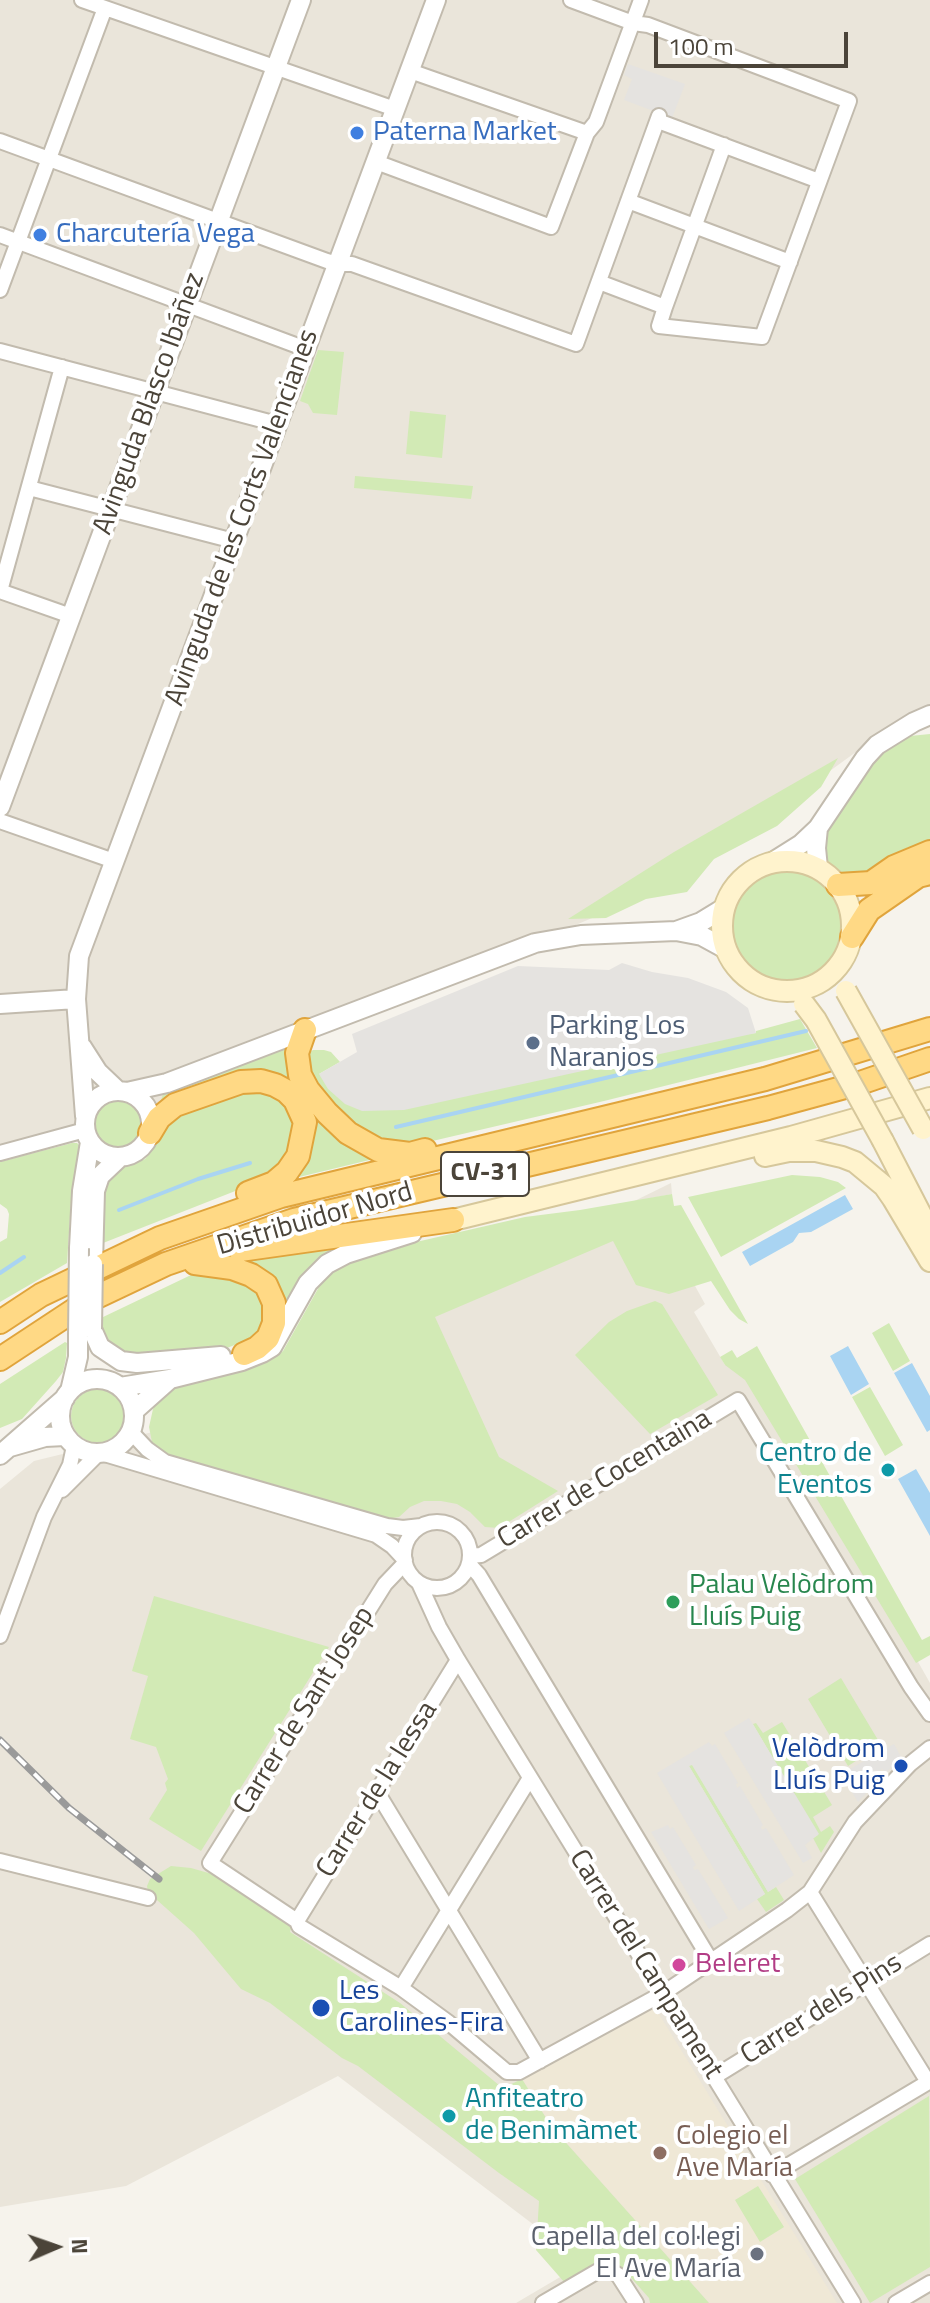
<!DOCTYPE html>
<html>
<head>
<meta charset="utf-8">
<style>
  body { margin:0 }
  #map { position:relative; width:930px; height:2303px; overflow:hidden; background:#f6f3ec; font-family:"Titillium Web",sans-serif }
  canvas { display:block }
  .north { position:absolute; left:16px; top:2207px; width:80px; height:80px; -webkit-text-stroke:6px #fff; paint-order:stroke; rotate:88deg; font-size:22px; font-weight:700; line-height:32px; text-align:center; color:#4b4439 }
  .north::after { content:''; display:block; margin:auto; width:28px; height:36px; background:#4b4439; clip-path:polygon(50% 0,100% 100%,50% 72%,0 100%) }
  .scale { position:absolute; left:654px; top:32px; width:194px; height:36px; box-sizing:border-box; border:4px solid #4b4439; border-top:0; padding-left:10px; font-size:24px; line-height:28px; white-space:nowrap; color:#4b4439; -webkit-text-stroke:6px #fff; paint-order:stroke }
</style>
</head>
<body>
<div id="map">
<canvas width="930" height="2303"></canvas>
<div class="north">N</div>
<div class="scale">100 m</div>
</div>
<script>
const g = document.querySelector('canvas').getContext('2d');
g.lineJoin = 'round';
function fill(path, color) { g.fillStyle = color; g.fill(path, 'evenodd'); }
const shape = rows => new Path2D(rows.map(r => 'M' + r).join(''));
function trace(path, color, width, dash) { g.strokeStyle = color; g.lineWidth = width; g.lineCap = dash ? 'butt' : 'round'; g.setLineDash(dash || []); g.stroke(path); }
function label(font, color, halo, rows, align = 'center') {
  g.font = font + ' "Titillium Web",sans-serif'; g.lineWidth = 8; g.setLineDash([]); g.textBaseline = 'middle'; g.strokeStyle = halo; g.fillStyle = color; for (const [text, x, y, turn = 0] of rows) {
    g.save(); g.translate(x, y); g.rotate((+turn || 0) * Math.PI / 180); g.textAlign = isNaN(turn) ? turn : align; if (halo) g.strokeText(text, 0, 0); g.fillText(text, 0, 0); g.restore();
  }
}
fill(shape([
  [0,0,930,0,930,710,871,741,679,881,0,1170],
  [671,1183,672,1194,647,1199,705,1304,694,1312,725,1365,744,1354,930,1683,930,2303,516,2303,584,2263,338,2076,126,2186,0,2207,0,1489,34,1461,345,1385,486,1274]
]), '#eae5da');
fill(shape([
  [654,2006,837,2303,709,2303,551,2126,522,2079]
]), '#efe8d6');
fill(shape([
  [318,350,344,352,337,415,313,413,308,404,300,401],
  [410,411,446,415,442,458,406,454],
  [355,476,473,486,471,499,354,488],
  [930,734,930,841,907,848,862,874,846,874,836,869,826,859,824,854,825,833,873,760,894,744,910,736],
  [838,758,821,787,777,826,714,859,687,892,646,899,606,918,568,919,674,852],
  '732 927a55 55 0 1 1 110 0a55 55 0 1 1-110 0Z',
  [800,1019,817,1048,604,1101,411,1146,398,1146,360,1133,311,1083,306,1055,313,1050,324,1050,331,1052,340,1062,319,1074,756,1033,756,1031],
  [290,1044,292,1067,382,1157,295,1178,309,1152,315,1135,314,1123,287,1082,160,1103,163,1094,169,1089],
  [243,1089,264,1091,284,1103,293,1115,294,1125,292,1142,282,1160,269,1175,248,1186,98,1245,105,1182,116,1170,145,1159,160,1139,161,1129,178,1110],
  '93 1124a25 25 0 1 1 50 0a25 25 0 1 1-50 0Z',
  [72,1143,77,1143,84,1150,72,1187,67,1263,0,1302,0,1242,7,1238,9,1214,7,1209,0,1204,0,1162],
  [792,1175,820,1177,838,1182,846,1188,721,1257,688,1197],
  [672,1194,674,1206,681,1205,748,1324,739,1319,730,1310,711,1281,669,1294,636,1285,613,1241,435,1317,499,1457,558,1491,499,1528,485,1527,470,1512,457,1504,441,1501,424,1501,410,1507,399,1517,387,1519,167,1455,158,1449,152,1442,149,1427,153,1409,161,1395,170,1389,244,1371,267,1362,283,1351,324,1278,335,1269,350,1261,403,1245,525,1217,580,1210],
  [336,1246,312,1267,284,1316,281,1307,222,1258,240,1253],
  [210,1272,227,1273,257,1289,264,1302,263,1326,255,1337,227,1348,136,1357,121,1354,99,1338,101,1318,191,1275],
  [655,1301,662,1304,718,1395,650,1434,575,1355,609,1322,627,1311],
  [889,1323,910,1361,893,1371,872,1333],
  [65,1342,67,1343,66,1358,63,1372,56,1381,22,1419,0,1428,0,1384],
  [757,1346,922,1640,930,1636,930,1655,916,1663,745,1380,725,1365,720,1357,732,1350,737,1358],
  [870,1387,903,1445,885,1456,852,1397],
  '71 1416a27 27 0 1 1 54 0a27 27 0 1 1-54 0Z',
  [154,1596,329,1647,201,1851,149,1819,167,1790,165,1783,168,1779,156,1747,130,1739,148,1676,132,1671],
  [841,1678,881,1745,848,1766,808,1699],
  [782,1722,832,1805,813,1817,821,1832,830,1826,834,1832,821,1853,813,1838,818,1835,753,1724,756,1723,763,1733],
  [692,1764,768,1892,776,1887,784,1900,766,1912,757,1899,765,1894,689,1766],
  [171,1866,191,1868,212,1874,290,1920,291,1928,290,1932,400,2003,500,2086,507,2086,522,2079,551,2126,709,2303,650,2303,649,2298,617,2262,613,2261,604,2262,565,2283,536,2250,539,2201,499,2173,358,2066,342,2058,270,2003,241,1989,194,1933,148,1892,147,1886,150,1879],
  [929,2096,930,2267,870,2303,795,2179],
  [758,2186,784,2227,760,2242,735,2200]
]), '#d2eab5');
fill(shape([
  [628,64,685,84,672,118,624,100,632,79,624,75],
  [622,963,652,972,688,978,726,992,748,1008,756,1033,404,1110,362,1111,345,1104,328,1089,319,1074,357,1052,352,1034,518,966,609,970],
  [749,1718,819,1834,805,1845,812,1858,803,1863,724,1733],
  [709,1742,712,1746,715,1744,738,1783,736,1784,737,1788,740,1786,763,1825,761,1827,762,1830,766,1828,794,1875,768,1892,692,1765,689,1766,765,1894,739,1911,657,1773],
  [894,1744,901,1757,886,1773,882,1769,871,1779,875,1784,858,1802,842,1776,850,1769],
  [668,1825,670,1829,673,1827,696,1865,693,1867,694,1870,698,1869,728,1918,709,1929,651,1832]
]), '#e5e3e0');
fill(shape([
  [845,1195,853,1209,811,1232,799,1233,793,1242,750,1266,742,1252],
  [848,1346,869,1384,851,1395,830,1356],
  [912,1363,930,1396,930,1430,927,1432,894,1373],
  [916,1469,930,1493,930,1536,898,1479]
]), '#a9d4f2');
trace(shape([
  [396,1127,806,1031],
  [119,1210,198,1179,250,1163],
  [0,1273,24,1257]
]), '#a9d4f2', 4);
const minor = shape([
  [82,0,395,109],
  [571,0,633,23,648,25,849,101,762,337,659,326,665,307,599,282],
  [410,71,587,133],
  [658,121,819,181],
  [0,141,327,261,338,264,352,264,576,344,659,116],
  [376,162,551,227,587,133,596,122,641,0],
  [628,201,790,262],
  [0,235,306,349],
  [0,290,105,8],
  [665,307,724,145],
  [0,351,277,424],
  [29,488,234,541],
  [0,591,62,367],
  [0,591,71,616],
  [0,821,114,861],
  [0,1153,85,1130],
  [131,1432,147,1449,165,1462,387,1526,403,1528,421,1526],
  [101,1453,376,1535,392,1546,405,1560],
  [62,1490,99,1453],
  '404 1555a33 33 0 1 1 66 0a33 33 0 1 1-66 0Z',
  [470,1556,481,1555,738,1400,911,1687,930,1714],
  [405,1563,385,1584,210,1863,297,1921,299,1926,401,1988,449,2023,507,2072,519,2072,662,1994,787,1910,810,1892,855,1822,910,1764,930,1748],
  [469,1564,479,1575,711,1961],
  [419,1583,439,1627,458,1660,853,2303],
  [0,1636,44,1517,70,1465,74,1446],
  [377,1792,540,2061],
  [0,1861,148,1898],
  [810,1892,928,2082],
  [297,1921,458,1660],
  [401,1988,530,1778],
  [714,2077,930,1944],
  [772,2175,930,2081],
  [543,2303,598,2271,608,2269,618,2275,636,2303],
  [896,2303,930,2283]
]);
const tertiary = shape([
  [0,807,301,0],
  [774,861,801,844,818,828,865,758,877,745,914,722,930,715],
  [818,868,816,848,818,828],
  [676,931,701,922,724,908],
  [0,1004,76,999],
  [82,1047,98,1072,118,1091],
  '85 1124a33 33 0 1 1 66 0a33 33 0 1 1-66 0Z',
  [127,1092,167,1083,535,943,581,935,676,931,702,936,724,948],
  [85,1116,76,999,79,956,436,0],
  [79,1248,82,1191,90,1142],
  [93,1264,95,1191,100,1176,119,1158],
  [92,1329,100,1347,121,1361,137,1363,221,1356],
  '60 1416a37 37 0 1 1 74 0a37 37 0 1 1-74 0Z',
  [120,1387,170,1379,242,1361,262,1353,272,1347,308,1283,327,1264,346,1254,412,1233],
  [70,1391,78,1357,78,1336],
  [134,1411,170,1379],
  [10,1447,45,1437,65,1436],
  [0,1455,65,1398]
]);
const secondary = shape([
  '722 926a65 65 0 1 1 130 0a65 65 0 1 1-130 0Z',
  [883,1141,930,1232],
  [765,1156,789,1151,816,1151,842,1157,855,1162,884,1186,893,1199,930,1261],
  [453,1220,791,1137,930,1098]
]);
const trunk = shape([
  [838,885,871,883,894,867,930,852],
  [852,937,869,910,918,876,930,873],
  [305,1030,297,1053,300,1075,308,1090,327,1113,348,1133,378,1150,410,1154,425,1150],
  [150,1133,159,1118,175,1105,241,1082,261,1081,275,1085,286,1091,295,1100,305,1122,298,1156,287,1172,274,1183,248,1193],
  [240,1250,453,1220],
  [195,1263,232,1268,251,1275,266,1285,274,1303,274,1323,268,1338,257,1348,244,1354],
  [0,1322,41,1295,160,1238,281,1196,765,1079,930,1029],
  [0,1359,88,1301,166,1264,294,1220,768,1108,860,1083,930,1059]
]);
trace(minor, '#c2bbae', 18);
trace(tertiary, '#c2bbae', 22);
trace(secondary, '#d6c79b', 24);
trace(trunk, '#e0a43c', 26);
trace(minor, '#fff', 14);
trace(tertiary, '#fff', 18);
trace(secondary, '#fff3cd', 20);
trace(trunk, '#ffd985', 22);
const rail = shape([
  [0,1740,69,1808,159,1879]
]);
trace(rail, '#9a9a9a', 7);
trace(rail, '#fff', 4, [12]);
const tertiaryBridge = shape([
  [92,1329,93,1264],
  [78,1336,79,1248]
]);
const secondaryBridge = shape([
  [846,991,923,1129],
  [804,1004,816,1020,883,1141]
]);
trace(tertiaryBridge, '#c2bbae', 22, []);
trace(secondaryBridge, '#d6c79b', 24, []);
trace(tertiaryBridge, '#fff', 18);
trace(secondaryBridge, '#fff3cd', 20);
for (const [x, y, r, color] of [
  [357,133,8,"#3f7fe0"],
  [40,235,8,"#3f7fe0"],
  [533,1043,8,"#5c6f8a"],
  [888,1470,8,"#0f9aa8"],
  [673,1602,8,"#2e9e5b"],
  [901,1766,8,"#1a4fb4"],
  [679,1965,8,"#d1479c"],
  [321,2008,10,"#1a4fb4"],
  [449,2116,8,"#0f9aa8"],
  [660,2153,8,"#8d6e63"],
  [757,2254,8,"#6b7280"]
]) { const dot = new Path2D(); dot.arc(x, y, r, 0, 2 * Math.PI); g.fillStyle = color; g.fill(dot); trace(dot, '#fff', 3); }
for (const [x, y, w] of [
  [485,1174,88]
]) { const box = new Path2D(); box.roundRect(x - w / 2, y - 22, w, 44, 6); g.fillStyle = '#fff'; g.fill(box); trace(box, '#4b4439', 2); }
label('bold 26px', '#4b4439', null, [
  ["CV-31",485,1174]
]);
label('28px', '#366cbe', '#fff', [
  ["Paterna Market",373,133],
  ["Charcutería Vega",56,235]
], 'left');
label('28px', '#4b4439', '#fff', [
  ["Avinguda Blasco Ibáñez",150,404,-70],
  ["Avinguda de les Corts Valencianes",243,518,-70],
  ["Distribuïdor Nord",315,1220,-16],
  ["Carrer de Cocentaina",605,1480,-31],
  ["Carrer de Sant Josep",305,1711,-58],
  ["Carrer de la Iessa",378,1790,-58],
  ["Carrer del Campament",645,1965,58],
  ["Carrer dels Pins",822,2010,-32]
]);
label('28px', '#4e5e75', '#fff', [
  ["Parking Los",549,1027],
  ["Naranjos",549,1059]
], 'left');
label('28px', '#0d838f', '#fff', [
  ["Centro de",872,1454],
  ["Eventos",872,1486],
  ["Anfiteatro",465,2100,"left"],
  ["de Benimàmet",465,2132,"left"]
], 'right');
label('28px', '#27864d', '#fff', [
  ["Palau Velòdrom",689,1586],
  ["Lluís Puig",689,1618]
], 'left');
label('28px', '#164399', '#fff', [
  ["Velòdrom",885,1750],
  ["Lluís Puig",885,1782],
  ["Les",339,1992,"left"],
  ["Carolines-Fira",339,2024,"left"]
], 'right');
label('28px', '#b23c85', '#fff', [
  ["Beleret",695,1965]
], 'left');
label('28px', '#785e54', '#fff', [
  ["Colegio el",676,2137],
  ["Ave María",676,2169]
], 'left');
label('28px', '#5b616d', '#fff', [
  ["Capella del col·legi",741,2238],
  ["El Ave María",741,2270]
], 'right');
</script>
</body>
</html>
